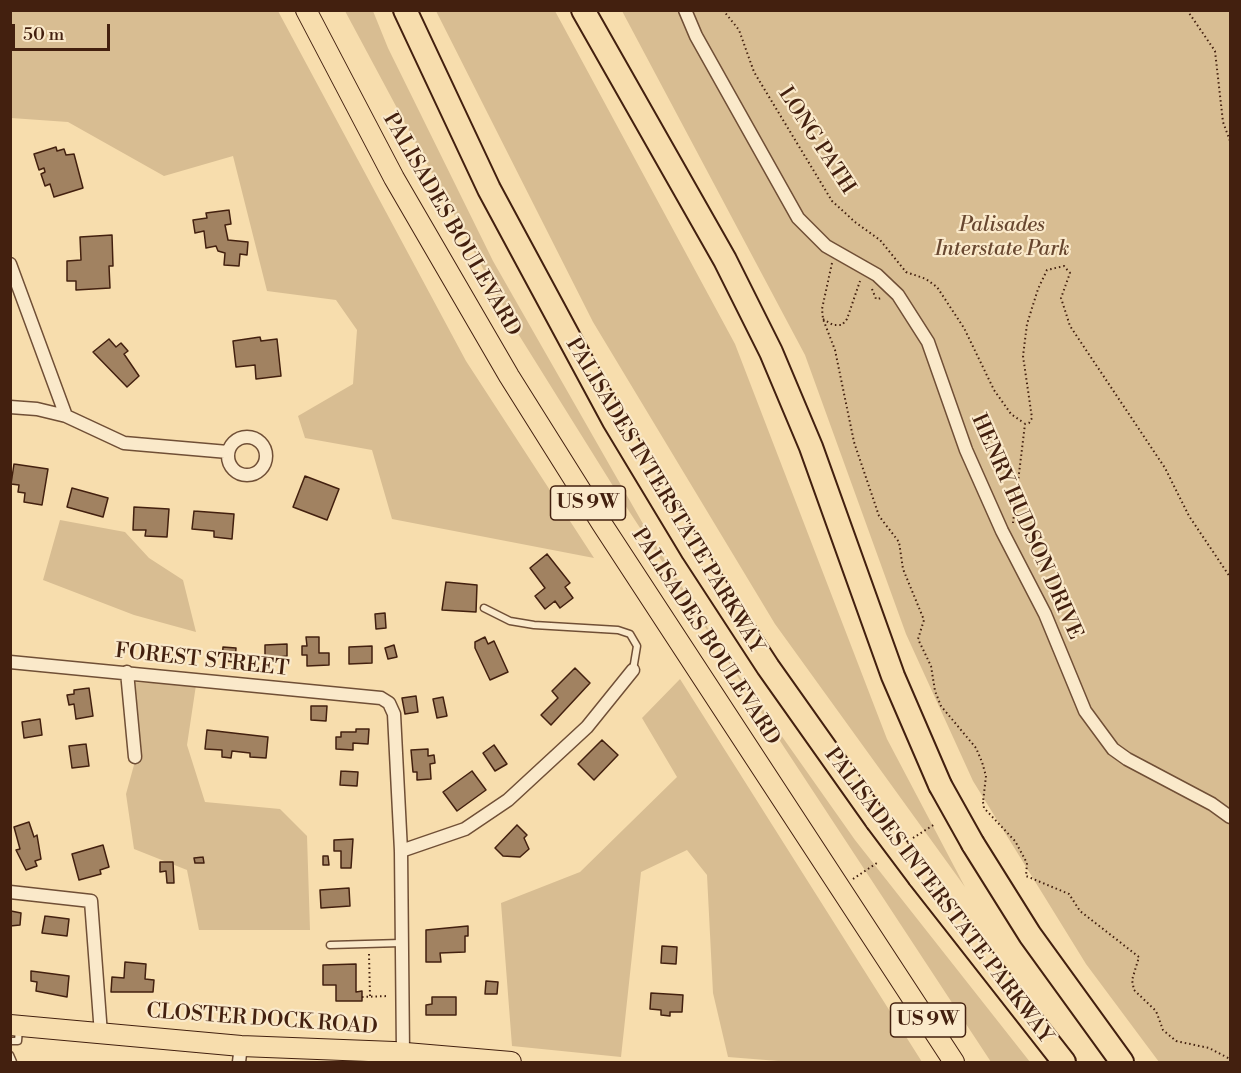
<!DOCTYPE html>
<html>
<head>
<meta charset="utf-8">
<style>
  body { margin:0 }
  #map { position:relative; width:1241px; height:1073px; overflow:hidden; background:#f7ddad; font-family:"Libre Bodoni",serif }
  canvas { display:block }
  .frame { position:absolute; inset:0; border:12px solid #43200f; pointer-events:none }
  .scale { position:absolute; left:12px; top:24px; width:98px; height:27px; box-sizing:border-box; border:3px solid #43200f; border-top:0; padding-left:8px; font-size:18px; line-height:21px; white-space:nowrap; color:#43200f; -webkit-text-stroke:4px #fae9ca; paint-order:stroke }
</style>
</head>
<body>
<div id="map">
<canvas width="1241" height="1073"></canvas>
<div class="frame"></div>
<div class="scale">50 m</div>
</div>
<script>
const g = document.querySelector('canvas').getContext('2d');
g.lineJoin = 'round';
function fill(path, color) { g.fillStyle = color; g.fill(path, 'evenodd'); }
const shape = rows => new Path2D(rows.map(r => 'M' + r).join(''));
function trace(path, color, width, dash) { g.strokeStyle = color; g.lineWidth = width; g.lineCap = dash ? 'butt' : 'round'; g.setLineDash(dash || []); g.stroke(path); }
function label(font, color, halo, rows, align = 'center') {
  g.font = font + ' "Libre Bodoni",serif'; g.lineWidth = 4.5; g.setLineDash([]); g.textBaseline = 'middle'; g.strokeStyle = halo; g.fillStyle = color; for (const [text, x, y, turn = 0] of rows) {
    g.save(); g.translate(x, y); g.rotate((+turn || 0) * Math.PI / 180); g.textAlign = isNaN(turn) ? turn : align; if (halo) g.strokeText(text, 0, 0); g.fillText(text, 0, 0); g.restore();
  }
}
fill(shape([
  [10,11,278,11,466,361,594,558,392,519,372,450,305,438,298,416,353,384,357,330,336,300,267,291,233,156,164,176,68,122,11,118],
  [345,11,373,11,388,48,493,261,650,536,726,657,855,840,1030,1062,991,1062,623,502,517,332],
  [436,11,555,11,735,344,887,739,965,887,775,624,593,322],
  [622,11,1230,11,1230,1062,1159,1062,1086,964,973,781,906,634,805,355],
  [60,520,125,532,149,558,183,580,196,632,134,615,43,580],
  [680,679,922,1062,791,1062,728,1057,713,993,707,875,687,850,641,872,621,1057,512,1046,501,903,580,872,677,777,642,718],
  [132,682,196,685,187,745,205,802,280,809,307,836,310,930,199,930,187,870,134,849,126,794,137,754]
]), '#d8bd92');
const building = shape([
  [56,147,57,151,64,149,66,155,74,154,83,188,54,197,50,184,45,186,41,174,45,172,44,168,39,170,34,154,56,147],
  [229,210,231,224,225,225,228,240,248,242,247,255,240,254,239,266,224,265,225,253,218,251,216,246,206,248,204,231,195,233,193,220,207,218,206,213,229,210],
  [112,235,113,266,109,266,110,288,76,290,76,281,67,281,67,261,81,260,80,237,112,235],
  [260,337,261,341,277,339,281,376,256,379,255,365,236,367,233,341,260,337],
  [109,339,116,347,121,343,128,351,124,354,139,376,127,387,93,352,109,339],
  [14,464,48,469,42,505,24,502,25,493,18,492,19,485,11,484,14,464],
  [305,476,339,489,327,520,293,507,305,476],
  [72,488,108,498,103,517,67,507,72,488],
  [134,507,169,509,167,537,145,536,146,530,133,530,134,507],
  [194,511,234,514,232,539,214,537,214,531,192,529,194,511],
  [547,554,570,583,565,587,573,598,560,608,555,601,545,609,535,596,545,588,530,568,547,554],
  [446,582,477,585,476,612,442,610,446,582],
  [385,613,386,628,376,629,375,614,385,613],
  [306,637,319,637,319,653,329,653,329,665,307,666,307,655,302,655,302,646,307,646,306,637],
  [485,637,488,644,494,641,508,672,490,680,475,648,475,642,485,637],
  [287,644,287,656,265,659,265,645,287,644],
  [394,645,397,657,388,659,385,648,394,645],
  [372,646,372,663,349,664,349,647,372,646],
  [223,647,236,648,235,662,222,661,223,647],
  [575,668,590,683,551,725,541,715,558,698,552,691,575,668],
  [89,688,93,716,76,719,74,704,69,705,67,695,74,694,74,690,89,688],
  [416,696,418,712,405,714,402,698,416,696],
  [443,697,447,716,437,718,433,699,443,697],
  [311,706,327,706,326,721,311,720,311,706],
  [40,719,42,735,24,738,22,722,40,719],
  [356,729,369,729,368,744,353,743,353,750,336,749,336,737,341,737,341,732,356,732,356,729],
  [207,730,268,737,266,758,250,757,250,753,232,751,231,758,222,757,222,750,205,749,207,730],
  [602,740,618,755,594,780,578,764,602,740],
  [86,744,89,766,72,768,69,746,86,744],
  [494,745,507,764,495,771,483,753,494,745],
  [428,749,428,756,434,755,435,763,430,764,431,779,417,780,417,772,413,772,411,750,428,749],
  [341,771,358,772,357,786,340,785,341,771],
  [472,771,486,790,457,811,443,792,472,771],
  [29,822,34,837,37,835,41,859,35,861,37,866,26,870,16,850,20,849,14,827,29,822],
  [517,825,527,835,524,838,529,849,520,857,503,856,495,848,517,825],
  [353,839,351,868,341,868,341,851,334,851,334,840,353,839],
  [103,845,109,867,100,870,101,874,79,880,72,854,103,845],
  [323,856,328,856,329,865,323,865,323,856],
  [203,857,204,863,195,863,194,858,203,857],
  [160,862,173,862,174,883,167,883,166,871,160,872,160,862],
  [349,888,350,906,321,908,320,890,349,888],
  [11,911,21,913,20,925,10,926,11,911],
  [45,916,69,919,67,936,42,933,45,916],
  [468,926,468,936,465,936,465,952,440,953,441,962,426,962,426,930,468,926],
  [662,946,677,947,676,964,661,963,662,946],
  [125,962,146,964,145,979,154,980,153,992,111,992,112,977,124,978,125,962],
  [356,964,356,992,362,991,362,1001,336,1001,336,985,323,985,323,965,356,964],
  [31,971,69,976,67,997,36,991,37,982,31,981,31,971],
  [486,981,498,982,497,994,485,994,486,981],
  [651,993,683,995,682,1012,670,1012,670,1016,661,1015,661,1010,650,1009,651,993],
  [432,997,456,997,456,1015,426,1015,426,1005,432,1004,432,997]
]);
fill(building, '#a18261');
trace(building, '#43200f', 1.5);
const lane = shape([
  [484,608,510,621,534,625,618,630,630,634,637,646,633,670],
  [330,945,401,943],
  [10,1041,18,1041,19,1029],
  [10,1055,13,1062]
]);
const street = shape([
  [685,10,696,36,798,218,826,246,877,275,898,295,928,342,966,450,1002,531,1045,614,1085,711,1113,749,1127,759,1212,804,1230,817],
  [10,264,66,416],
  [10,407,37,409,66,416,124,443,228,452],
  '228 456a19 19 0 1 1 38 0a19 19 0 1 1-38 0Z',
  [10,662,381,698,389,703,394,714,401,851,403,1053],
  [127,672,135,757],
  [401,851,465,829,508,800,587,727,633,670],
  [10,892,91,901,101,1034],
  [239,1062,241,1046]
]);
const primary = shape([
  [306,10,394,178,509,376,602,524,954,1062],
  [10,1025,241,1046,394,1052,511,1062]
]);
const highway = shape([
  [405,10,489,189,614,421,693,552,768,667,877,821],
  [583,10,725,260,771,352,811,447,893,676,940,785],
  [973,844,1030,935,1122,1062],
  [919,877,1064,1062]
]);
trace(lane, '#704f36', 9);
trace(street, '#704f36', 15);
trace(primary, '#43200f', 22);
trace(highway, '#43200f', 26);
trace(shape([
  [723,10,739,30,754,72,832,201,855,222,880,240,906,272,926,279,937,287,964,328,994,390,1011,414,1024,423],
  [1187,10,1215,51,1223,122,1230,141],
  [832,263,822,309,823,319,835,350,854,442,879,516,899,542,903,569,924,620,918,639,931,666,935,691,941,706,976,748,982,762,986,776,983,802],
  [872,289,876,299,883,298],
  [823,319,833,325,842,325,847,319,860,281],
  [1013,523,1025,424,1029,423,1032,418,1023,356,1027,324,1038,289,1047,270,1064,266,1070,273,1061,298,1070,326,1165,468,1189,516,1230,577],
  [983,802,984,808,1015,841,1027,863,1026,876,1069,894,1080,911,1139,957,1132,980,1134,990,1156,1011,1163,1030,1176,1041,1209,1048,1230,1059],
  [913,838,935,824],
  [853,879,877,863],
  [369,954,370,996],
  [362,997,389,996]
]), '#43200f', 2, [1.5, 3]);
trace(lane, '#fae9ca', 6);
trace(street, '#fae9ca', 12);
trace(primary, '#f7ddad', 20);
trace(highway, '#f7ddad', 22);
const highwayBridge = shape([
  [940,785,973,844],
  [877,821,919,877]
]);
trace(highwayBridge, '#43200f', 26, []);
trace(highwayBridge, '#f7ddad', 22);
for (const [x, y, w] of [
  [588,503,75],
  [928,1020,75]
]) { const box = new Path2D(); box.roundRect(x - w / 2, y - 17, w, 34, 4.5); g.fillStyle = '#fae9ca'; g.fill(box); trace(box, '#43200f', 1.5); }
label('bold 20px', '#43200f', null, [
  ["US 9W",588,503],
  ["US 9W",928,1020]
]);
label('21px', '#43200f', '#fae9ca', [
  ["LONG PATH",816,141,57],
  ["PALISADES BOULEVARD",451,225,60],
  ["PALISADES INTERSTATE PARKWAY",664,496,59],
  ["HENRY HUDSON DRIVE",1026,527,66],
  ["PALISADES BOULEVARD",705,637,57],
  ["FOREST STREET",202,661,6],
  ["PALISADES INTERSTATE PARKWAY",938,896,53],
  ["CLOSTER DOCK ROAD",262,1020,4]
]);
label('italic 21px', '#684730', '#fae9ca', [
  ["Palisades",1002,226],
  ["Interstate Park",1002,250]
]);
</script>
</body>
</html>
